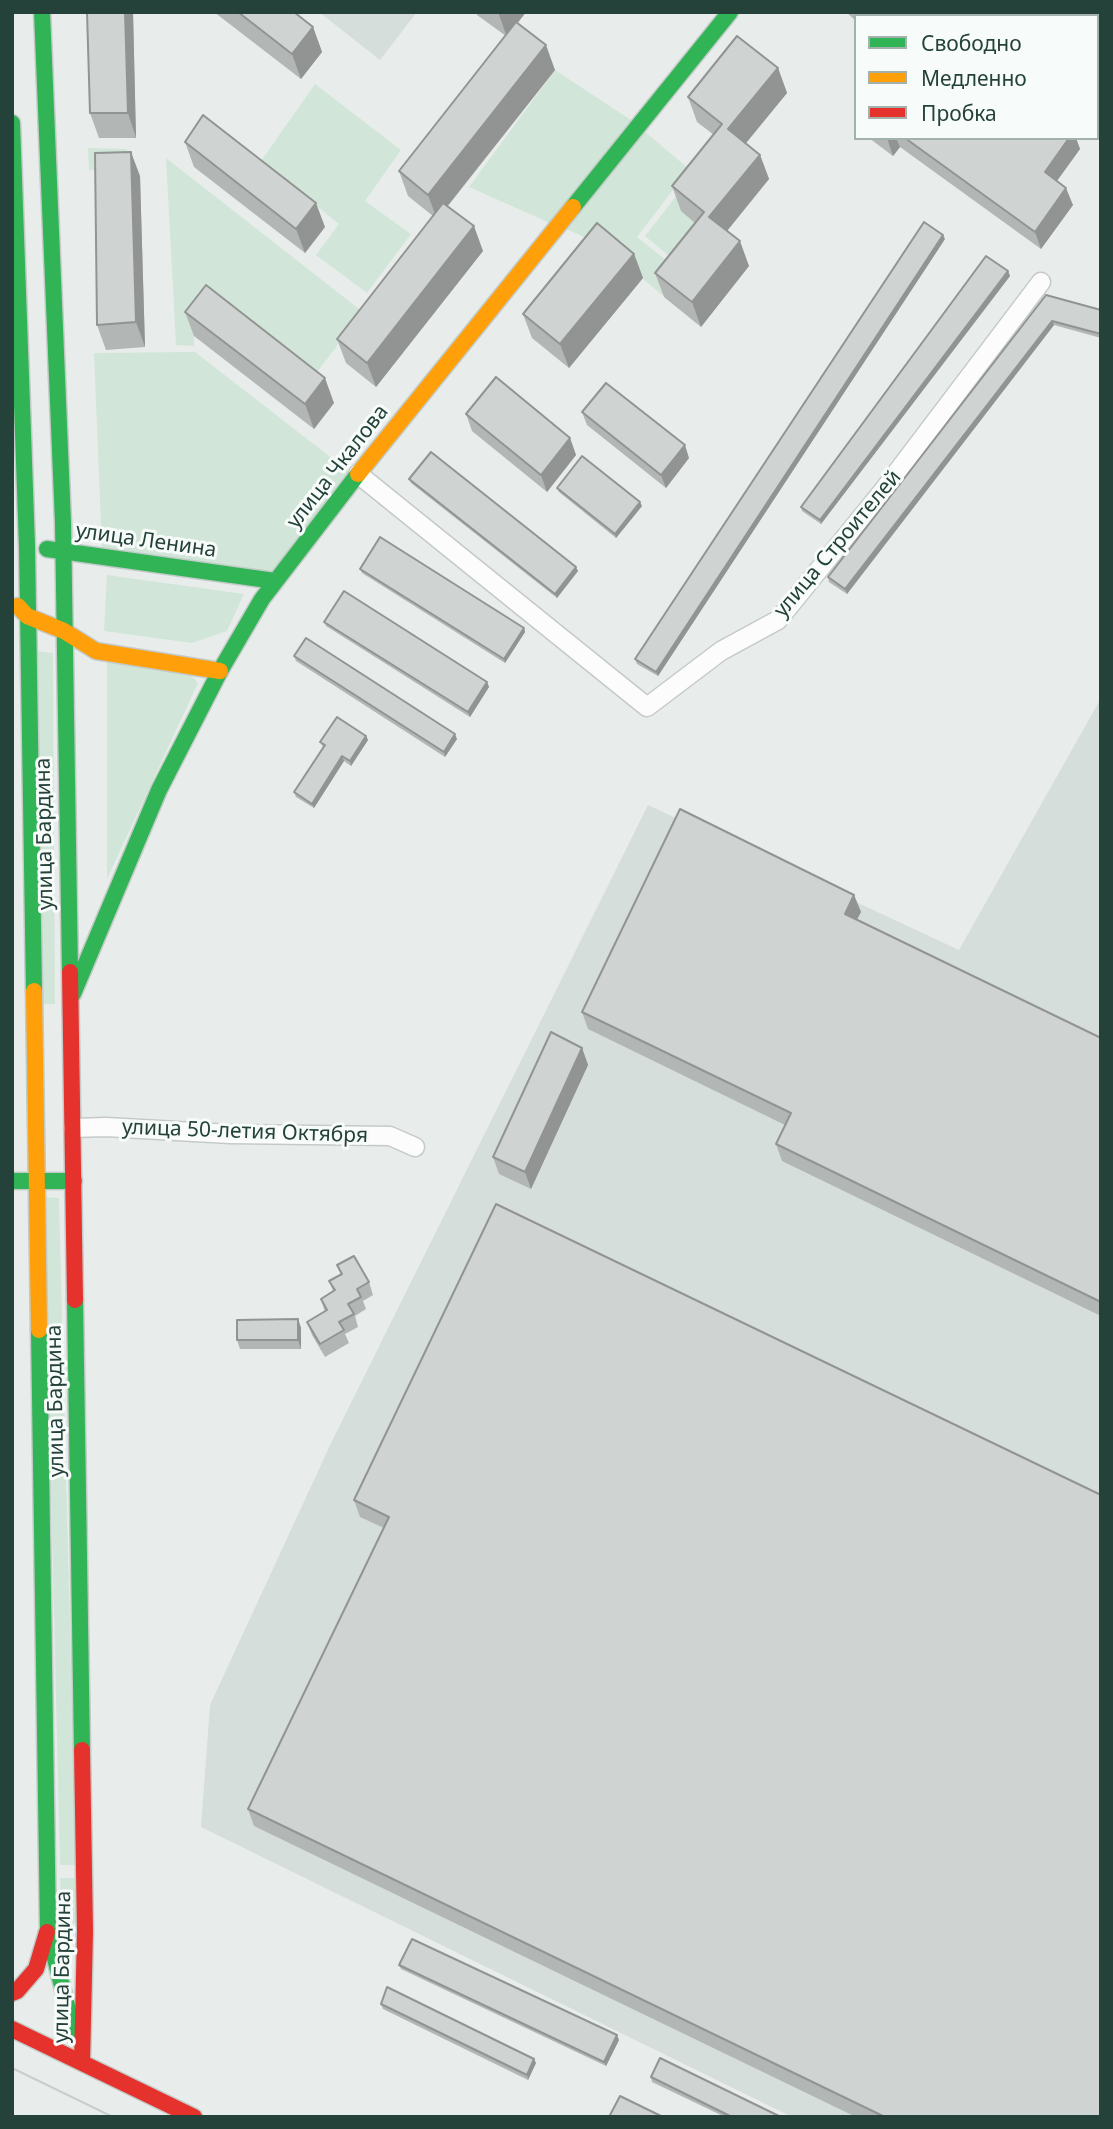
<!DOCTYPE html>
<html>
<head>
<meta charset="utf-8">
<style>
  body { margin:0 }
  #map { position:relative; width:1113px; height:2129px; overflow:hidden; background:#e8edeb; font-family:"Noto Sans",sans-serif }
  canvas { display:block }
  .frame { position:absolute; inset:0; border:14px solid #24423a; pointer-events:none }
  .legend { position:absolute; left:854px; top:14px; width:245px; height:126px; box-sizing:border-box; background:#f7fbf9; border:2px solid #a3b1ad; margin:0; padding:9px 12px; list-style:none; font-size:21px; color:#24423a }
  .legend li { display:flex; align-items:center; gap:14px; height:35px }
  .legend b { width:35px; border:2px solid #a3b1ad }
</style>
</head>
<body>
<div id="map">
<canvas width="1113" height="2129"></canvas>
<div class="frame"></div>
<ul class="legend">
<li><b style="height:9px;background:#30b455"></b>Свободно</li>
<li><b style="height:9px;background:#ff9f0a"></b>Медленно</li>
<li><b style="height:9px;background:#e5322d"></b>Пробка</li>
</ul>
</div>
<script>
const g = document.querySelector('canvas').getContext('2d');
g.lineJoin = 'round';
function fill(path, color) { g.fillStyle = color; g.fill(path, 'evenodd'); }
const shape = rows => new Path2D(rows.map(r => 'M' + r).join(''));
function trace(path, color, width, dash) { g.strokeStyle = color; g.lineWidth = width; g.lineCap = dash ? 'butt' : 'round'; g.setLineDash(dash || []); g.stroke(path); }
function label(font, color, halo, rows, align = 'center') {
  g.font = font + ' "Noto Sans",sans-serif'; g.lineWidth = 6; g.setLineDash([]); g.textBaseline = 'middle'; g.strokeStyle = halo; g.fillStyle = color; for (const [text, x, y, turn = 0] of rows) {
    g.save(); g.translate(x, y); g.rotate((+turn || 0) * Math.PI / 180); g.textAlign = isNaN(turn) ? turn : align; if (halo) g.strokeText(text, 0, 0); g.fillText(text, 0, 0); g.restore();
  }
}
fill(shape([
  [319,12,417,12,380,60],
  [1101,698,1101,2117,792,2117,201,1827,210,1705,332,1441,648,805,959,950]
]), '#d6dedb');
fill(shape([
  [555,70,634,122,552,224,469,187],
  [315,84,401,150,365,201,411,234,367,293,316,255,339,224,261,161],
  [643,130,689,169,637,237,681,272,662,295,606,248,565,228],
  [88,148,127,149,126,168,89,170],
  [166,158,363,312,317,372,194,336,194,346,176,345],
  [694,173,712,237,686,270,645,236],
  [195,352,351,473,272,574,102,550,94,353],
  [107,575,244,594,227,631,192,643,104,631],
  [37,651,53,653,55,1004,42,1004],
  [107,658,183,667,198,683,107,879],
  [44,1197,59,1198,76,1865,60,1865],
  [60,1878,77,1878,77,1921,71,1927,62,1922]
]), '#d1e6d8');
const street = shape([
  [358,474,647,707,721,651,778,620,882,492,1041,282],
  [73,1128,106,1127,230,1134,390,1136,415,1147]
]);
const fast = shape([
  [42,12,63,523,70,972],
  [12,123,27,546,34,991],
  [573,207,730,12],
  [47,549,275,581],
  [73,994,159,790,220,671,262,599,358,474],
  [12,1181,74,1181],
  [75,1300,82,1750],
  [39,1330,48,1931,75,2037]
]);
const slow = shape([
  [358,474,573,207],
  [18,606,27,616,64,631,96,651,220,671],
  [34,991,39,1330]
]);
const jam = shape([
  [70,972,75,1300],
  [12,1993,17,1991,36,1969,47,1932],
  [12,2029,194,2117],
  [82,2063,85,1931,82,1750]
]);
trace(street, '#c5cac8', 21);
trace(fast, '#c3cbc8', 19);
trace(slow, '#c3cbc8', 19);
trace(jam, '#c3cbc8', 19);
trace(street, '#fcfcfc', 18);
trace(fast, '#30b455', 16);
trace(slow, '#ff9f0a', 16);
trace(jam, '#e5322d', 16);
trace(shape([
  [12,2068,113,2117]
]), '#c9cdcc', 2);
fill(shape([
  [87,12,133,12,136,138,99,138,90,113],
  [214,12,294,12,313,27,322,52,301,79],
  [476,12,526,12,517,23,555,70,448,206,483,251,376,387,346,363,337,339,433,216,408,196,399,171,506,36,477,15],
  [846,12,864,12,856,16,856,21],
  [778,68,787,93,746,143,760,155,769,179,727,231,749,266,701,327,664,297,655,273,695,223,681,211,672,186,714,135,697,122,688,97],
  [869,138,1076,138,1080,149,1057,181,1073,205,1041,249,900,147,893,156],
  [185,142,325,227,305,253,194,167],
  [140,176,145,347,106,350,97,325],
  [945,239,658,676,637,664,635,659],
  [634,254,643,278,569,368,532,338,523,314],
  [1008,271,1010,276,821,524,802,511,801,507],
  [1046,295,1101,310,1101,338,1054,325,847,594,829,582,828,577],
  [185,312,334,403,314,429,194,336],
  [582,412,689,458,666,488,587,425],
  [466,414,570,438,576,455,547,492,472,431],
  [409,479,578,571,557,598,411,483],
  [557,488,642,506,616,538,559,492],
  [360,569,524,628,525,632,505,663,362,573],
  [324,622,487,682,489,687,470,717,326,626],
  [294,656,457,739,445,757,296,661],
  [366,736,368,740,351,766,344,761,314,808,296,797,294,792,323,747,320,742],
  [854,895,861,912,857,919,1101,1038,1101,1316,782,1161,776,1144,785,1125,588,1029,582,1012],
  [582,1048,588,1065,531,1189,499,1174,493,1157],
  [496,1204,1101,2117,856,2117,254,1826,248,1809,384,1528,360,1517,354,1500],
  [337,1265,369,1282,373,1295,363,1301,366,1309,355,1316,358,1327,345,1334,349,1343,325,1357,312,1335,307,1322,325,1312,321,1299,333,1291,329,1281,341,1275],
  [298,1319,301,1328,301,1349,240,1349,237,1340],
  [399,1965,619,2040,606,2066,401,1969],
  [381,2004,536,2063,528,2080,383,2009],
  [651,2077,781,2117,725,2117,652,2082]
]), '#b2b6b5');
fill(shape([
  [125,12,133,12,136,138,128,113],
  [498,12,526,12,507,37],
  [853,12,864,12,861,16,856,16,856,19],
  [986,12,991,12,992,16,983,16],
  [313,27,322,52,301,79,292,54],
  [546,45,555,70,437,219,428,195],
  [778,68,787,93,737,154,728,129],
  [887,138,896,138,900,147,893,156],
  [1069,138,1076,138,1080,149,1051,189,1045,172],
  [131,152,140,176,145,347,136,322],
  [760,155,769,179,718,242,709,217],
  [1066,188,1073,205,1041,249,1035,232],
  [316,203,325,227,305,253,296,229],
  [474,226,483,251,376,387,367,363],
  [943,235,945,239,658,676,656,672],
  [740,241,749,266,701,327,692,302],
  [634,254,643,278,569,368,560,344],
  [1008,271,1010,276,821,524,820,520],
  [1052,321,1054,325,847,594,845,589],
  [325,378,334,403,314,429,305,404],
  [570,438,576,455,547,492,541,475],
  [685,445,689,458,666,488,661,475],
  [640,502,642,506,616,538,615,534],
  [576,567,578,571,557,598,555,594],
  [524,628,525,632,505,663,504,659],
  [487,682,489,687,470,717,468,712],
  [455,734,457,739,445,757,444,752],
  [366,736,368,740,351,766,350,761],
  [342,756,344,761,314,808,312,804],
  [854,895,861,912,851,931,845,914],
  [582,1048,588,1065,531,1189,525,1172],
  [298,1319,301,1328,301,1349,298,1340],
  [617,2035,619,2040,606,2066,604,2062],
  [534,2059,536,2063,528,2080,527,2075]
]), '#919493');
const building = shape([
  [87,12,125,12,128,113,90,113,87,12],
  [238,12,294,12,313,27,292,54,238,12],
  [947,12,986,12,983,16,946,16,945,15,947,12],
  [516,22,546,45,428,195,399,171,516,22],
  [737,36,778,68,728,129,760,155,709,217,740,241,692,302,655,273,704,212,672,186,722,124,688,97,737,36],
  [203,115,316,203,296,229,185,142,203,115],
  [905,138,1069,138,1045,172,1066,188,1035,232,905,138],
  [131,152,136,322,97,325,95,153,131,152],
  [443,203,474,226,367,363,337,339,443,203],
  [924,222,943,235,656,672,635,659,924,222],
  [597,223,634,254,560,344,523,314,597,223],
  [986,256,1008,271,820,520,801,507,986,256],
  [206,285,325,378,305,404,185,312,206,285],
  [1046,295,1101,310,1101,334,1052,321,845,589,828,577,1046,295],
  [496,377,570,438,541,475,466,414,496,377],
  [606,383,685,445,661,475,582,412,606,383],
  [431,452,576,567,555,594,409,479,431,452],
  [582,456,640,502,615,534,557,488,582,456],
  [380,537,524,628,504,659,360,569,380,537],
  [344,591,487,682,468,712,324,622,344,591],
  [306,638,455,734,444,752,294,656,306,638],
  [337,717,366,736,350,761,342,756,312,804,294,792,325,745,320,742,337,717],
  [680,809,854,895,845,914,1101,1038,1101,1302,776,1144,791,1113,582,1012,680,809],
  [551,1032,582,1048,525,1172,493,1157,551,1032],
  [496,1204,1101,1495,1101,2117,885,2117,248,1809,389,1517,354,1500,496,1204],
  [354,1256,369,1282,357,1289,361,1297,348,1304,354,1314,339,1322,344,1330,320,1344,307,1322,327,1310,321,1299,335,1290,329,1281,342,1274,337,1265,354,1256],
  [298,1319,298,1340,237,1340,237,1320,298,1319],
  [412,1939,617,2035,604,2062,399,1965,412,1939],
  [387,1987,534,2059,527,2075,381,2004,387,1987],
  [660,2058,781,2117,732,2117,651,2077,660,2058],
  [620,2096,663,2117,609,2117,620,2096]
]);
fill(building, '#cfd4d2');
trace(building, '#919493', 2);
label('21px', '#24423a', '#f7fbf9', [
  ["улица Чкалова",338,467,-52],
  ["улица Ленина",146,541,8],
  ["улица Строителей",838,544,-50],
  ["улица Бардина",45,834,-91],
  ["улица 50-летия Октября",245,1132,2],
  ["улица Бардина",56,1401,-91],
  ["улица Бардина",63,1967,-89]
]);
</script>
</body>
</html>
